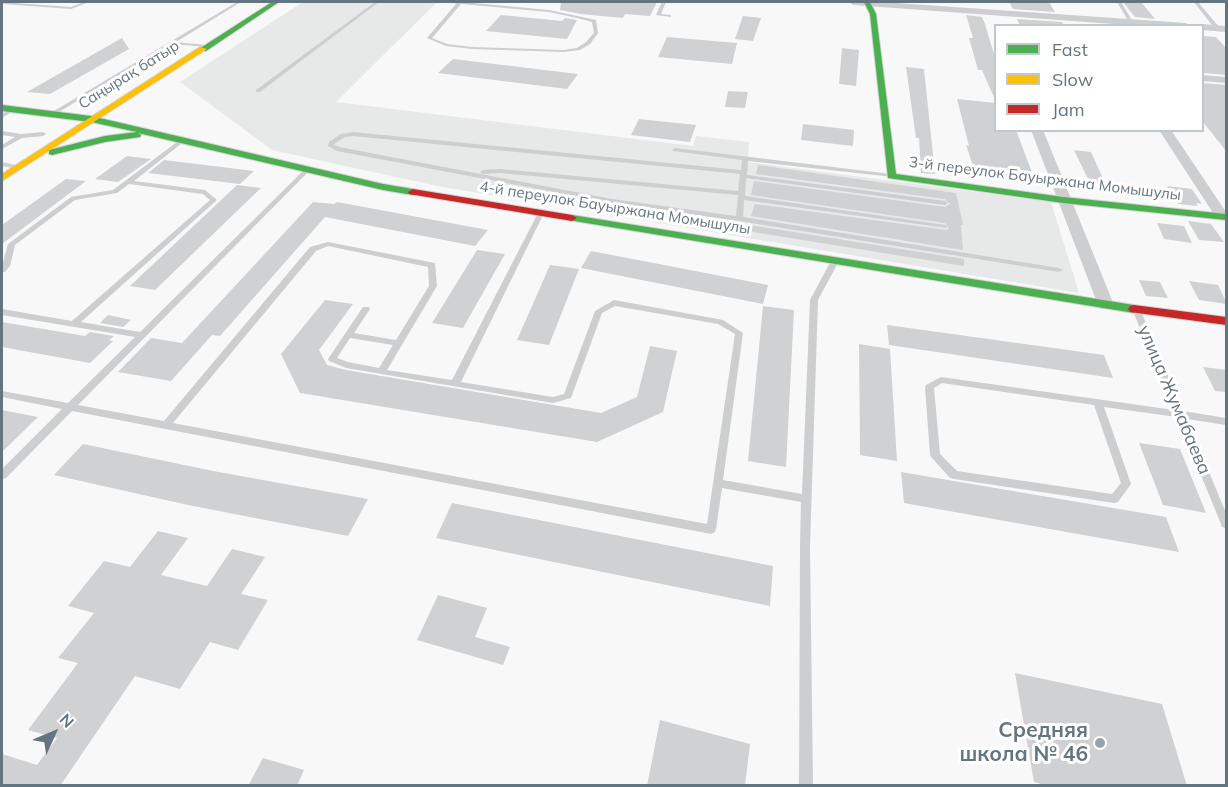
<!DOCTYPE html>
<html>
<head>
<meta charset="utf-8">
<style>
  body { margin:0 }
  #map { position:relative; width:1228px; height:787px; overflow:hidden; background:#f8f8f8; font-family:Mulish,sans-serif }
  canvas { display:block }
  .frame { position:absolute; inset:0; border:3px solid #647582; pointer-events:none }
  .legend { position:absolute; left:994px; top:24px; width:210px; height:108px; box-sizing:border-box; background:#fff; border:2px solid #c1c8cd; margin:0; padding:8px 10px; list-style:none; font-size:18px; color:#647582 }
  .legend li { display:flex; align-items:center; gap:12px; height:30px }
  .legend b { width:30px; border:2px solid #c1c8cd }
  .north { position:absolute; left:24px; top:703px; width:60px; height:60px; -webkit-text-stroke:4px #fff; paint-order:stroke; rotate:46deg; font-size:16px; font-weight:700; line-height:24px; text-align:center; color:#647582 }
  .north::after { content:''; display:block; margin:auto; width:21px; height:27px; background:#647582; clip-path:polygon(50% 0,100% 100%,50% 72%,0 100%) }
</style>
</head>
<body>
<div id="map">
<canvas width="1228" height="787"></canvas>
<div class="frame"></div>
<ul class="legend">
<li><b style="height:8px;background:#4caf50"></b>Fast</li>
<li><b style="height:8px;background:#ffc107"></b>Slow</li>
<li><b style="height:8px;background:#c62828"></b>Jam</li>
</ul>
<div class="north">N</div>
</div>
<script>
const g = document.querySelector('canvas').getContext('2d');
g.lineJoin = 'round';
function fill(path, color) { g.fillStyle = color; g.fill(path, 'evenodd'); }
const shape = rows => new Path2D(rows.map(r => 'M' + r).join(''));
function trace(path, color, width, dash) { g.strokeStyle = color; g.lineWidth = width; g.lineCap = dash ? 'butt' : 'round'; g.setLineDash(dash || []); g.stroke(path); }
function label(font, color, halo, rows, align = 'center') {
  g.font = font + ' Mulish,sans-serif'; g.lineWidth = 6; g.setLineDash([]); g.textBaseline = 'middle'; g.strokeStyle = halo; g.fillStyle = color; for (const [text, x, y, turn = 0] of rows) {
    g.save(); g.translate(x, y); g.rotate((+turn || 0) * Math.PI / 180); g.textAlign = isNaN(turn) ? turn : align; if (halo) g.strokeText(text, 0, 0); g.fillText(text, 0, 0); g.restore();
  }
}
fill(shape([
  [303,2,437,2,336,102,693,146,696,136,749,142,748,162,1051,202,1079,293,442,187,272,150,180,82]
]), '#e7e8e8');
fill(shape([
  [561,2,657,2,650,16,625,14,623,18,581,14,560,10],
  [1009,2,1049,2,1055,12,1013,9],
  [1123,2,1141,2,1155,19,1135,17],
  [501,15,562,21,565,18,577,20,567,39,486,31],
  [966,15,982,17,985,24,996,61,996,102,982,70,978,70,969,38,973,38],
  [743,16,761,18,753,41,735,39],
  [1017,19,1062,22,1064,26,1020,26],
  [1203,36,1216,37,1227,49,1227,75,1203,73],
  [667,37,737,43,732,64,658,57],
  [122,38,129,49,50,94,27,92],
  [842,48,859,50,856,86,839,84],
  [453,59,578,74,567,89,438,73],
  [906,67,924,69,935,174,921,173,919,138,916,138],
  [1203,83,1227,85,1227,152,1203,122],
  [728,91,748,92,745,108,725,107],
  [957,99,996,103,996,130,1016,130,1036,183,977,178,966,145,969,146],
  [639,119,696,125,690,142,631,135],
  [803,124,854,130,853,146,801,140],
  [1074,150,1091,152,1106,185,1090,183],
  [127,156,151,159,118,182,95,179],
  [164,160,254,171,240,184,148,173],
  [758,165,956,193,963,225,961,225,963,250,751,216,755,204,947,230,949,228,945,223,751,195,754,181,945,207,950,204,945,199,756,174],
  [66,179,86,181,2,244,2,225],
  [237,185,261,188,155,290,130,286],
  [1167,186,1192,189,1202,204,1196,203,1198,206,1178,204],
  [313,202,334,204,337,202,488,230,475,246,325,217,220,336,212,335,171,381,118,372,151,338,182,343],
  [1188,221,1211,224,1224,242,1199,240],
  [1157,223,1184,226,1192,243,1164,239],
  [749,225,964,259,964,266,747,231],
  [477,250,505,254,463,328,432,323],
  [591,251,768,285,763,304,581,268],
  [550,265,579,269,549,345,517,340],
  [1139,280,1160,282,1168,298,1146,296],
  [1189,281,1218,285,1227,304,1199,300],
  [325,300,353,304,319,350,327,365,346,370,601,413,637,397,650,346,677,351,663,412,597,442,300,393,281,354],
  [763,306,794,310,786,467,748,461],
  [108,315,131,320,123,327,100,323],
  [2,322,85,336,90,332,114,336,109,340,113,341,90,363,2,347],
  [887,325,1104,355,1113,378,889,345],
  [859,344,890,349,897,461,860,455],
  [1203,367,1227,370,1227,392,1215,391],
  [2,410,38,417,2,452],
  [1139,443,1180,449,1206,513,1163,505],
  [83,444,213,471,368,499,348,536,188,505,54,475],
  [901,472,1166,517,1179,552,904,503],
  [452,503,773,566,770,606,436,538],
  [158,531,188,538,161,575,207,586,232,549,265,557,241,594,268,600,238,650,210,642,180,689,135,676,60,786,2,786,2,754,37,765,57,738,28,730,78,663,58,658,94,613,68,606,104,561,130,567],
  [438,595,487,608,475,637,510,647,503,665,417,640],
  [1015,673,1162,704,1187,786,1048,786,1034,782],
  [660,720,750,744,745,786,647,786],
  [263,758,304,770,297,786,248,786]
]), '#cfd1d2');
const fast = shape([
  [272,2,279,2,206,51,199,49,272,2],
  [864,2,870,2,876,14,896,174,1063,197,1226,214,1226,220,1063,203,888,178,870,14,864,2],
  [2,105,91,116,383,184,413,189,418,192,413,195,383,190,138,133,141,135,140,137,105,142,52,155,49,154,49,150,105,136,137,132,91,122,2,111,2,105],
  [572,215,1134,305,1140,309,1134,313,568,220,568,216,572,215]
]);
const slow = shape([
  [200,47,207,49,2,181,2,174,200,47]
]);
const jam = shape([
  [413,189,572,215,577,218,572,221,409,194,408,192,413,189],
  [1134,305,1226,317,1226,325,1130,312,1128,309,1130,306,1134,305]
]);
trace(fast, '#d4d5d6', 2);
trace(slow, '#d4d5d6', 2);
trace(jam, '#d4d5d6', 2);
fill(shape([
  [2,2,71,7,84,2,89,2,71,9,2,4,2,2],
  [237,2,241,2,176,42,206,45,208,46,208,47,171,44,54,115,49,114,237,2],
  [375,2,379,2,260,92,256,92,256,90,375,2],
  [452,2,463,2,549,10,596,20,598,33,590,44,580,50,564,52,472,49,446,46,427,38,456,4,452,2],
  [461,4,549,12,577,18,592,22,594,33,586,42,577,48,564,50,472,47,447,44,432,38,461,4],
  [662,2,666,2,661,14,671,15,671,17,656,15,662,2],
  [1117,2,1121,2,1133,22,1129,22,1117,2],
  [1194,2,1198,2,1219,27,1219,29,1215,29,1194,2],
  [11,108,16,109,2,118,2,114,11,108],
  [2,131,21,134,43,132,46,134,43,136,22,138,2,149,2,145,15,137,2,135,2,131],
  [353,132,741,170,742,160,673,151,672,150,675,148,891,174,893,175,893,177,748,161,747,175,945,201,948,203,945,205,746,178,745,196,945,225,947,226,947,228,744,200,743,217,1059,268,1063,270,1059,272,739,221,612,203,337,151,328,146,329,142,341,134,353,132],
  [353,136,740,174,738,191,500,169,483,170,480,172,483,174,500,173,738,195,736,216,612,199,339,147,334,145,334,144,345,137,353,136],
  [181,139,186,140,134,181,205,190,217,200,81,322,140,332,306,168,311,169,78,405,164,421,310,247,328,242,435,263,437,286,387,370,452,380,538,213,541,211,544,213,461,382,553,397,564,394,595,311,614,300,723,320,743,333,723,480,802,494,810,300,832,259,838,259,839,261,818,300,810,546,813,786,799,786,800,546,801,502,722,488,716,529,715,532,711,534,72,411,6,478,2,479,2,469,62,409,2,397,2,391,68,403,135,337,2,315,2,309,72,321,210,200,203,194,129,184,117,193,75,200,15,245,10,266,5,272,2,272,2,266,8,244,71,197,113,190,181,139],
  [328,246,428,267,429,286,396,340,354,333,370,309,369,307,363,307,328,359,329,361,346,368,553,403,571,398,602,313,615,306,718,324,735,334,707,524,173,423,316,251,328,246],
  [350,338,393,345,379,368,348,362,337,358,350,338],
  [2,162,20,166,21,167,18,169,2,166,2,162],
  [1136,306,1140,309,1183,411,1226,418,1226,425,1187,419,1226,513,1226,528,1222,527,1221,524,1177,417,1104,407,1131,484,1118,502,1114,503,954,479,950,478,932,458,930,455,925,387,926,385,941,377,1174,410,1132,309,1136,306],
  [942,383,1094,405,1121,483,1112,494,957,471,940,454,934,388,942,383]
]), '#cdcecf');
fill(shape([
  [849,2,882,2,1186,23,1190,26,1141,26,853,5,849,2],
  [1202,24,1226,26,1226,32,1202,30,1202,26,1198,26,1202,24],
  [1202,75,1226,77,1226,83,1202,81,1202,75],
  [1031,130,1043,130,1114,305,1112,309,1100,309,1098,305,1031,130],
  [1159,130,1171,130,1226,212,1226,219,1217,219,1159,130]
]), '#cdcecf');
fill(fast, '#4caf50');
fill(slow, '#ffc107');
fill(jam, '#c62828');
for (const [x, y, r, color] of [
  [1100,743,6,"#98a3ab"]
]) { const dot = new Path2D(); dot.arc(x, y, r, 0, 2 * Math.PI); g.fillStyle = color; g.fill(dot); trace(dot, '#fff', 2); }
label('15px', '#647582', '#fff', [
  ["Саңырақ батыр",129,75,-32],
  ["3-й переулок Бауыржана Момышулы",1045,179,7],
  ["4-й переулок Бауыржана Момышулы",615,208,9]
]);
label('18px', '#647582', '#fff', [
  ["улица Жумабаева",1174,400,67]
]);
label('bold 21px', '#647582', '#fff', [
  ["Средняя",1088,731],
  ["школа № 46",1088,755]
], 'right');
</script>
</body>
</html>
